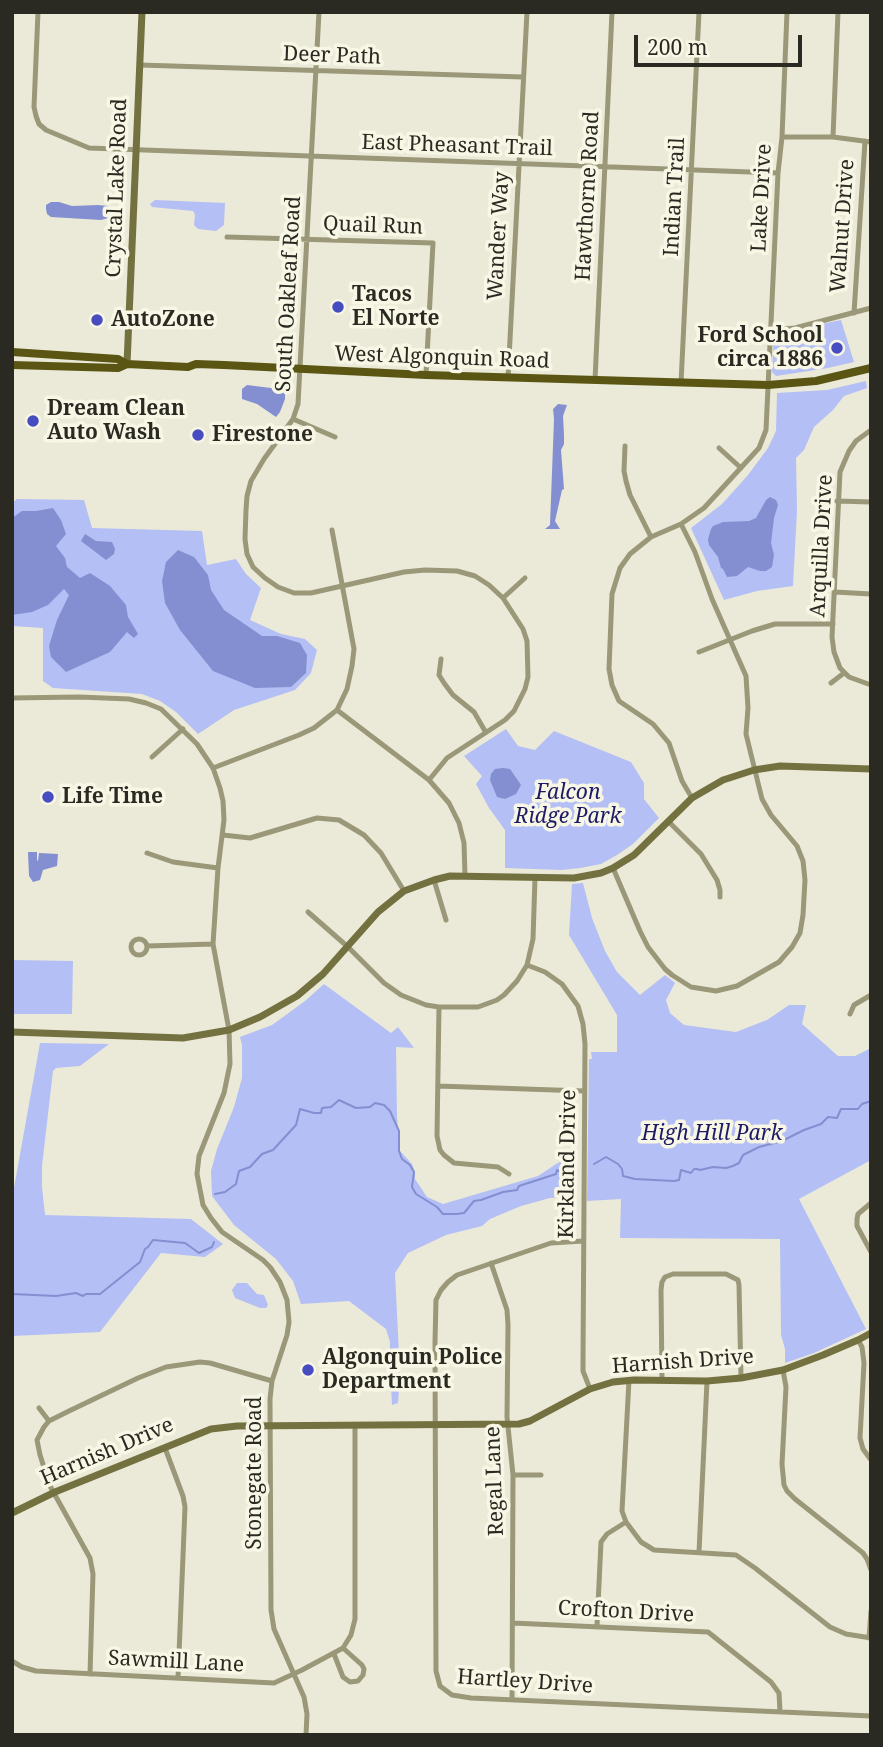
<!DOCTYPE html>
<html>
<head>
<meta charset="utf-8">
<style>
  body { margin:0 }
  #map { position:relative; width:883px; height:1747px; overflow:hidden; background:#ebead8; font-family:"Noto Serif",serif }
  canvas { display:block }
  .frame { position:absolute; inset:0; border:14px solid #2a2a23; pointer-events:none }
  .scale { position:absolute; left:634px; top:35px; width:168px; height:32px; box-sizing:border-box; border:4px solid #2a2a23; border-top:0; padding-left:9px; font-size:21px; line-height:24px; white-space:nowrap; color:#2a2a23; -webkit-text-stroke:5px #f8f7e5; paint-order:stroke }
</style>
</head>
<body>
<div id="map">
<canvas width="883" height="1747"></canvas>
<div class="frame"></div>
<div class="scale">200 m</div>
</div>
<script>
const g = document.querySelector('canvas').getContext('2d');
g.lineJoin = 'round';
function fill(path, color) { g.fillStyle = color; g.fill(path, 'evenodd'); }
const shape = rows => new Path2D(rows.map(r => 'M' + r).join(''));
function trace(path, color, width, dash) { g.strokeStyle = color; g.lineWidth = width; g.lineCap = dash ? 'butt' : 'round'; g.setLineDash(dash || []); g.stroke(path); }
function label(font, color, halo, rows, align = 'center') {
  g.font = font + ' "Noto Serif",serif'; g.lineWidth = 7; g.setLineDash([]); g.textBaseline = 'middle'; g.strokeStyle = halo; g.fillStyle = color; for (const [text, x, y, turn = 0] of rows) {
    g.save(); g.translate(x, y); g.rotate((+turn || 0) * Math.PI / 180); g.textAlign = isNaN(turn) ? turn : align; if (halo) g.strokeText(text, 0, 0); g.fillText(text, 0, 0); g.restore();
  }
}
fill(shape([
  [155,200,225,203,224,225,216,231,198,229,194,225,195,215,193,211,152,207,150,204],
  [841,320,854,362,828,368,776,376,772,372,774,334],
  [866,381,867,388,844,396,833,410,814,427,804,450,796,458,797,510,793,586,757,591,724,600,691,528,722,504,748,475,768,448,776,431,777,393,827,390],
  [17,499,84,500,92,528,202,531,207,565,236,559,246,574,261,588,250,620,281,634,305,639,317,650,311,673,295,690,234,710,198,734,176,712,160,701,142,694,53,688,43,681,43,628,12,626,12,503],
  [506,729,518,746,535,750,554,731,631,762,644,783,644,799,659,818,633,844,617,855,601,864,580,868,562,870,505,868,505,830,489,808,476,784,482,776,464,756],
  [583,883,592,918,605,951,617,972,640,995,665,975,675,983,666,1000,670,1013,684,1025,736,1032,767,1020,789,1005,806,1005,802,1024,838,1056,855,1056,871,1048,871,1160,799,1199,866,1329,814,1353,785,1363,785,1349,781,1335,780,1239,620,1238,621,1199,587,1201,589,1059,592,1059,591,1052,617,1052,617,1015,569,935,572,884],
  [12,960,73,961,72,1014,12,1014],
  [324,984,391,1033,398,1027,414,1048,396,1047,397,1117,400,1151,412,1164,415,1172,415,1179,427,1197,443,1204,538,1176,556,1164,576,1154,576,1196,550,1198,521,1206,490,1219,482,1226,446,1235,408,1253,395,1273,400,1374,398,1403,392,1405,391,1385,389,1379,390,1342,386,1329,349,1301,301,1304,293,1281,276,1259,234,1225,212,1196,211,1171,217,1149,234,1107,242,1078,242,1045,240,1037,272,1025,305,1001],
  [40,1043,109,1044,80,1066,56,1068,53,1071,42,1166,42,1187,45,1215,191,1219,223,1244,205,1257,161,1253,100,1332,12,1336,12,1199],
  [237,1283,247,1283,257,1294,264,1295,268,1305,266,1308,260,1308,235,1298,232,1290]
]), '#b4bff5');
fill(shape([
  [51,202,59,202,72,206,98,205,108,206,111,215,108,218,101,220,51,217,47,214,46,209,46,205],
  [247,385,279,389,283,391,285,394,285,399,280,412,276,417,257,404,242,399,242,389],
  [558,404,567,405,563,416,564,435,564,444,561,450,564,489,562,490,555,521,560,529,545,529,550,525,554,419,553,409],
  [770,497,776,500,778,505,774,518,771,543,774,555,772,567,766,571,760,571,748,567,737,576,727,577,723,569,721,568,718,557,709,545,708,539,711,529,713,526,723,522,749,521,756,518,766,500],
  [53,508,61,520,66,534,56,546,65,558,67,567,80,578,90,573,110,586,126,605,128,617,138,634,134,638,127,632,110,652,66,672,51,657,49,646,57,620,69,595,64,589,48,605,32,612,12,615,12,518,22,511,36,511],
  [85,534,96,541,112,542,115,549,114,554,106,560,81,541],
  [178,550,194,557,208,575,211,590,224,610,262,636,277,636,300,643,307,655,306,673,291,687,255,688,213,671,180,630,165,603,162,581,166,562],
  [503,768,510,769,521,785,516,794,505,799,497,797,490,780,491,774,495,769],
  [28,852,37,852,37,860,38,861,39,853,58,854,57,866,43,870,40,880,33,882,29,876]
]), '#848fd1');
trace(shape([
  [594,1164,606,1157,618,1164,622,1169,623,1176,635,1179,674,1181,679,1180,681,1170,691,1173,694,1169,697,1169,700,1170,713,1167,726,1168,733,1166,739,1163,743,1155,759,1147,782,1141,804,1130,821,1124,828,1117,837,1118,841,1109,858,1109,862,1104,871,1101],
  [215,1194,225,1192,236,1184,239,1171,250,1167,262,1154,273,1150,296,1125,300,1109,314,1113,321,1113,322,1108,331,1107,339,1100,356,1108,370,1107,375,1103,384,1105,390,1111,399,1131,399,1151,402,1159,410,1165,414,1172,412,1187,416,1194,437,1207,443,1214,457,1214,464,1213,474,1201,481,1200,503,1192,517,1190,519,1186,556,1174,557,1170,561,1172,572,1169],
  [12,1294,56,1296,76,1293,83,1296,86,1294,100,1294,140,1262,145,1249,148,1247,153,1240,185,1243,199,1253,212,1247,214,1242]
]), '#848fd1', 2);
trace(shape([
  [38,12,34,107,36,116,39,124,46,130,89,148,778,173],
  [319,12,298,404,293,419,264,459,251,481,247,496,246,510,245,539,247,554,253,567,265,578,278,587,294,593,311,593,404,572,425,570,457,571,475,576,489,585,503,598,523,629,527,641,528,677,525,689,514,711,505,720,447,758,429,780],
  [140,65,523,77],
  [782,137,833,137,871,142],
  [833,137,838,12],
  [227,237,433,243,426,375],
  [854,313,865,141],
  [771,330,795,328,871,308],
  [508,378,527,12],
  [595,380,612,12],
  [681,383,699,12],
  [293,419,335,437],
  [871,430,856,441,849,451,840,472,832,637,834,652,840,668,849,677,871,685],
  [625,446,624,471,626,481,630,495,651,537],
  [719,448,741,468],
  [837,501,871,502],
  [835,592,871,594],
  [503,598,525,578],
  [699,652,752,631,775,624,833,624],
  [441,659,439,675,444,683,453,695,474,712,485,731],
  [831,683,844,673],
  [12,698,79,697,129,699,146,703,161,709,197,744,213,768,220,788,223,801,224,820,218,868,213,944,229,1030,230,1064,224,1093,199,1156,197,1174,203,1205,211,1218,222,1232,263,1260,270,1267,280,1282,287,1300,289,1322,287,1335,272,1381,270,1399,271,1610,274,1629,304,1697,307,1714,306,1735],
  [337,710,429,780,449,803,459,823,464,843,465,876],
  [152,757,183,729],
  [213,768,299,735,314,728,337,710,347,689,352,666,354,649,332,530],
  [692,798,682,781,669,743,653,724,619,701,612,685,609,669,612,594,620,568,630,554,651,537,681,524,704,508,759,448,766,430,778,173,782,137,787,12],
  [668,821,701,854,717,880,720,890,720,897],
  [223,835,250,838,317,818,339,820,364,835,381,853,404,891],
  [147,853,173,862,218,868],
  [613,868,640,931,648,947,665,969,672,975,691,987,716,991,737,986,779,962,792,947,800,933,803,915,805,880,803,861,797,846,771,815,762,799,746,734,748,708,746,676,712,599,695,552,681,524],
  [434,880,446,920],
  [308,912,348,947,384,983,401,995,426,1005,439,1007,478,1007,497,1000,504,995,517,981,527,965,533,939,535,878],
  '131 947a8 8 0 1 1 16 0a8 8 0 1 1-16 0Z',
  [147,946,213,944],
  [527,965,545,972,562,984,578,1006,583,1024,585,1044,583,1362,583,1371,590,1389],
  [439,1007,437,1136,440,1150,444,1155,454,1163,498,1167,509,1174],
  [850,1014,854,1005,871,995],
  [438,1086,584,1091],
  [871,1203,858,1214,857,1219,857,1226,871,1252],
  [583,1241,551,1243,457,1275,448,1282,441,1290,436,1300,435,1342,436,1671,440,1686,452,1695,471,1698,871,1716],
  [491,1263,507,1310,508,1325,507,1417,513,1475,512,1700],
  [858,1340,862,1347,864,1363,860,1438,863,1449,871,1460],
  [783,1370,786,1387,782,1464,784,1485,787,1491,795,1499,863,1553,867,1559,871,1570],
  [629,1380,622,1511,626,1522,641,1542,654,1550,736,1555,755,1568,830,1627,846,1634,871,1638],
  [662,1380,661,1290,662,1282,665,1277,673,1274,726,1274,738,1280,739,1285,741,1378],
  [39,1408,49,1421],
  [165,1448,183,1496,185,1507,178,1678],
  [513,1475,541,1475],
  [699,1552,707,1381],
  [513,1623,708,1632,771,1682,779,1693,780,1712],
  [597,1626,601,1542,607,1534,626,1522],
  [869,1638,871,1611],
  [334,1654,343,1677,350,1682,358,1681,363,1675,364,1669,362,1665,343,1648],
  [12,1661,22,1667,36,1671,274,1683,302,1670,343,1648,351,1635,355,1619,355,1425],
  [90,1674,93,1574,90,1558,50,1486,40,1455,37,1440,44,1427,49,1421,69,1411,138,1378,166,1367,200,1362,210,1363,272,1381]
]), '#9a9878', 5);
trace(shape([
  [127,364,142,12],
  [12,1032,183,1038,229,1030,260,1017,297,996,323,974,378,912,404,891,434,880,450,876,574,878,601,873,613,868,634,855,692,798,723,780,754,770,780,766,871,769],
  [12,1513,55,1492,211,1429,237,1426,519,1424,530,1421,590,1389,613,1382,634,1380,707,1381,741,1378,783,1370,823,1355,858,1340,871,1333]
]), '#747141', 7);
trace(shape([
  [12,352,118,359,127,364],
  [12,365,118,368,127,364,188,367,196,364,224,365,426,375,768,385,816,381,871,368]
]), '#5a5513', 8);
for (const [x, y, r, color] of [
  [338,307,7,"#484cc1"],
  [97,320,7,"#484cc1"],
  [837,348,7,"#484cc1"],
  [33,421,7,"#484cc1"],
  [198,435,7,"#484cc1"],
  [48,797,7,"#484cc1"],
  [308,1370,7,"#484cc1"]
]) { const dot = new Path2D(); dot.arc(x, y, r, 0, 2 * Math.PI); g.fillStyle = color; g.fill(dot); trace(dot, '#f8f7e5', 2.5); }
label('21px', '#2a2a23', '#f8f7e5', [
  ["Deer Path",332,56,2],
  ["East Pheasant Trail",457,146,2],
  ["Crystal Lake Road",117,188,-88],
  ["Hawthorne Road",588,196,-87],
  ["Indian Trail",675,197,-87],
  ["Lake Drive",762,198,-87],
  ["Quail Run",373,226,2],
  ["Walnut Drive",843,226,-86],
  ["Wander Way",499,236,-87],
  ["South Oakleaf Road",289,294,-87],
  ["West Algonquin Road",442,358,2],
  ["Arquilla Drive",822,546,-87],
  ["Kirkland Drive",568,1164,-89],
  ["Harnish Drive",683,1362,-4],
  ["Harnish Drive",107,1452,-23],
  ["Stonegate Road",255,1473,-90],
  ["Regal Lane",495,1481,-92],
  ["Crofton Drive",626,1612,3],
  ["Sawmill Lane",176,1662,3],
  ["Hartley Drive",525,1682,4]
]);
label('bold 21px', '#2a2a23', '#f8f7e5', [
  ["Tacos",352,295],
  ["El Norte",352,319],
  ["AutoZone",111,320],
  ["Ford School",823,336,"right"],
  ["circa 1886",823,360,"right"],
  ["Dream Clean",47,409],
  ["Auto Wash",47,433],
  ["Firestone",212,435],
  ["Life Time",62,797],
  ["Algonquin Police",322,1358],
  ["Department",322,1382]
], 'left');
label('italic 21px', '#1d1a66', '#f8f7e5', [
  ["Falcon",568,793],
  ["Ridge Park",568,817],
  ["High Hill Park",712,1134]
]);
</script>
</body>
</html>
